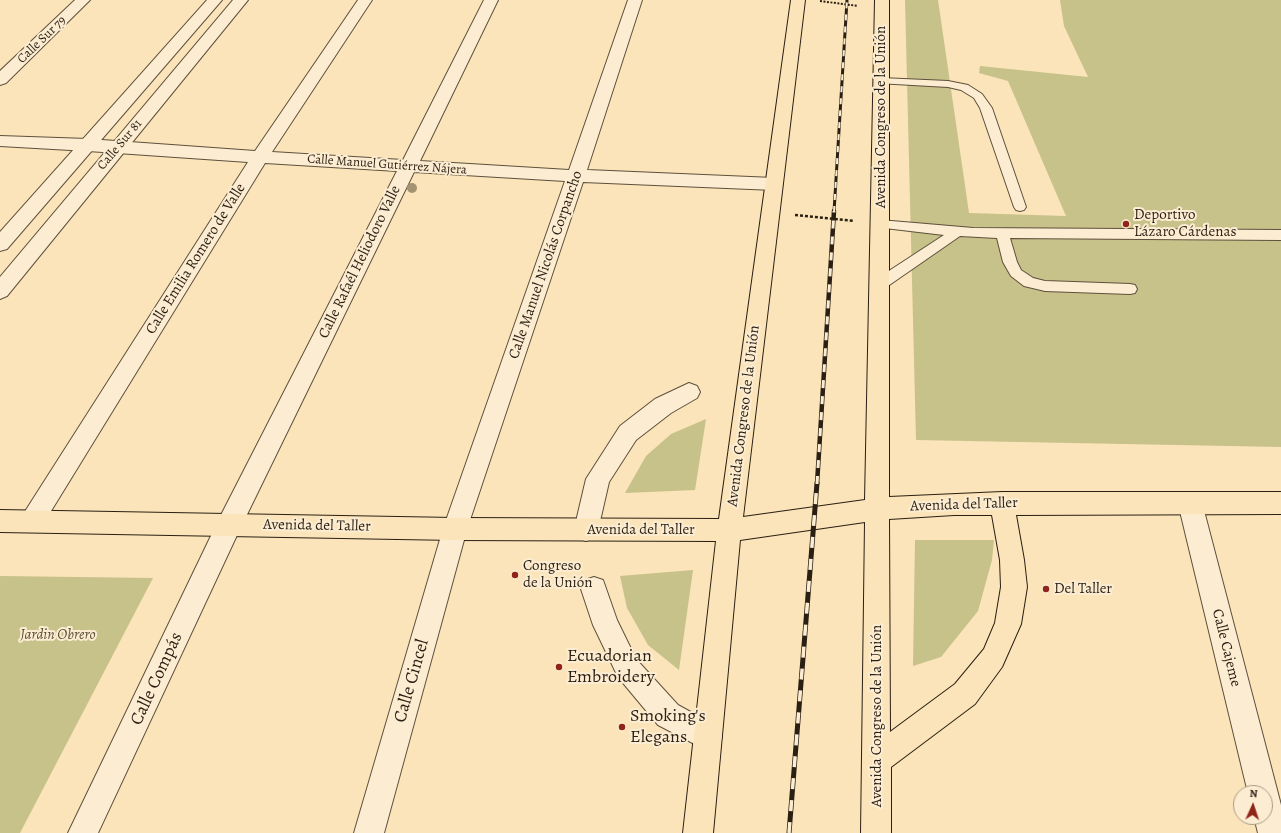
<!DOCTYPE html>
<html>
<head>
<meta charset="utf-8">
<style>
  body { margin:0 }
  #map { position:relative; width:1281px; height:833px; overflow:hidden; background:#fbe4b9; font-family:Alegreya,serif }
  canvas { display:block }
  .north { position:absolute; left:1233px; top:785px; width:40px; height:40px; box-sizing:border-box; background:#fcedd2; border:1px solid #a89b86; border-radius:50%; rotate:3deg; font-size:11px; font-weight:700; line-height:16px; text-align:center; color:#2a1f13 }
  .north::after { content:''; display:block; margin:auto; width:14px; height:18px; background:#8f2418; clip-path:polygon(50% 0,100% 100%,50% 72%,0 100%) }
</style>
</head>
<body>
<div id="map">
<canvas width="1281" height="833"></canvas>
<div class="north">N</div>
</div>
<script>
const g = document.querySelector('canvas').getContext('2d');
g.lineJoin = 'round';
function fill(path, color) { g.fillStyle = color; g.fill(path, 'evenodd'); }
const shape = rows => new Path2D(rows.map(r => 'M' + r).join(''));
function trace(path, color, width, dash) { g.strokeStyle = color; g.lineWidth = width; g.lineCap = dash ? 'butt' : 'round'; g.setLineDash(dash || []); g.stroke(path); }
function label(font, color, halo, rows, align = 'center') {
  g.font = font + ' Alegreya,serif'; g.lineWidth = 4; g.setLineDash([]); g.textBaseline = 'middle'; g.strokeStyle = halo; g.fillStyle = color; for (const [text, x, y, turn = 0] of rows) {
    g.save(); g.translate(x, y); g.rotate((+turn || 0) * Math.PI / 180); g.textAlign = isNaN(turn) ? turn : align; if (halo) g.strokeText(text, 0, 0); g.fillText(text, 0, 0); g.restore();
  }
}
fill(shape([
  [905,0,938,0,969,213,1066,216,1008,81,979,73,980,66,1088,77,1064,26,1060,0,1281,0,1281,447,916,440],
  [706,419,695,490,625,493,646,456,671,434],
  [915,540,994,540,992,560,978,611,941,657,913,666],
  [693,570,679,670,648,645,627,608,620,576],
  [0,576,153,578,20,833,0,833]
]), '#c7c18a');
const service = shape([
  [881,78,948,81,968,85,982,94,992,108,1026,207,1024,210,1020,211,1016,210,1014,207,980,108,974,98,961,90,948,87,877,83,876,81,877,79,881,78],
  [880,220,973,228,1281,230,1281,240,1010,238,1017,262,1021,270,1033,278,1045,281,1130,284,1135,285,1137,289,1135,293,1130,294,1045,291,1024,286,1011,276,1003,262,997,238,960,236,885,288,880,289,875,288,873,284,875,280,944,235,876,227,874,224,876,221,880,220]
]);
const minor = shape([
  [75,0,90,0,6,83,0,85,0,71,75,0],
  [358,0,372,0,272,152,403,160,484,0,498,0,420,161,569,170,628,0,642,0,587,170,774,178,780,180,783,184,780,188,774,190,583,182,467,529,384,833,354,833,443,529,565,181,414,172,238,533,98,833,68,833,220,517,397,171,265,163,40,529,32,532,24,529,20,521,24,513,248,162,88,151,0,146,0,136,88,139,255,151,358,0],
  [689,383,697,386,700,392,697,398,671,413,636,440,609,482,598,530,595,538,586,541,577,538,574,530,586,479,620,426,655,399,689,383],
  [1190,492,1198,495,1202,503,1281,805,1281,833,1258,833,1254,817,1265,817,1265,793,1248,793,1178,503,1182,495,1190,492],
  [594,577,603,580,617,620,636,659,678,705,718,727,722,737,718,747,708,751,658,725,618,677,593,625,581,589,585,580,594,577]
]);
const tertiary = shape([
  [207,0,222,0,7,249,0,251,0,232,207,0],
  [233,0,248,0,7,296,0,299,0,277,233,0]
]);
const primary = shape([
  [791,0,805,0,743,517,865,500,875,0,889,0,889,497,1002,492,1281,492,1281,514,1016,515,1024,560,1027,587,1021,624,1002,667,975,704,891,767,891,833,861,833,865,522,740,540,713,833,683,833,716,541,455,540,0,532,0,510,455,518,719,519,791,0],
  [954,515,992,515,1000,560,1001,587,995,623,984,649,955,684,890,732,889,519,954,515]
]);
trace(service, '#5e503c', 2);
trace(minor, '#5e503c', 2);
trace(tertiary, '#5e503c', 2);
trace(primary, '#2a1f13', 2);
trace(shape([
  [820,1,858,6]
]), '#2a1f13', 2, [2, 1.5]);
trace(shape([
  [795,215,854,221]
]), '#2a1f13', 2.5, [3, 2]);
fill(service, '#fcedd2');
fill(minor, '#fcedd2');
fill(tertiary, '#fcedd2');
fill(primary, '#fbe4b9');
const railFar2 = shape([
  [834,212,847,0]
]);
const railFar1 = shape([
  [817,484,834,211]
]);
const rail = shape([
  [789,833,817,483]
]);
trace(railFar2, '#2a1f13', 3);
trace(railFar1, '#2a1f13', 4.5);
trace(rail, '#2a1f13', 5);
trace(railFar2, '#fcedd2', 2, [6]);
trace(railFar1, '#fcedd2', 3, [8]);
trace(rail, '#fcedd2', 3.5, [11]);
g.fillStyle = '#a29372';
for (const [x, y] of [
  [412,188]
]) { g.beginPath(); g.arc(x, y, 5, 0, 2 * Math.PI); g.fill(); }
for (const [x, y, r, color] of [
  [1126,224,4,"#8f2418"],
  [515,575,4,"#8f2418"],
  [1046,589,4,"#8f2418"],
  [559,667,4,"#8f2418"],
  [622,727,4,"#8f2418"]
]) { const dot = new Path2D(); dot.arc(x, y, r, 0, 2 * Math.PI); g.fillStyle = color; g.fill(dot); trace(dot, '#fcedd2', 1.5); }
label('13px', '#2a1f13', '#fcedd2', [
  ["Calle Sur 79",42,40,-44],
  ["Calle Sur 81",120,145,-50],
  ["Calle Manuel Gutiérrez Nájera",387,165,4]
]);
label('15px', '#2a1f13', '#fcedd2', [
  ["Avenida Congreso de la Unión",881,117,-90],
  ["Calle Emilia Romero de Valle",196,259,-58],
  ["Calle Rafaél Heliodoro Valle",360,262,-64],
  ["Calle Manuel Nicolás Corpancho",546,265,-71],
  ["Avenida Congreso de la Unión",744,416,-83],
  ["Avenida del Taller",964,505,-2],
  ["Avenida del Taller",317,526,1],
  ["Avenida del Taller",641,530],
  ["Calle Cajeme",1226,648,76],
  ["Avenida Congreso de la Unión",877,716,-90]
]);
label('15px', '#2a1f13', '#fcedd2', [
  ["Deportivo",1134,215],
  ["Lázaro Cárdenas",1134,232],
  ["Congreso",523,566],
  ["de la Unión",523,583],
  ["Del Taller",1054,589]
], 'left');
label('italic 15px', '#595037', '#fcedd2', [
  ["Jardin Obrero",58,635]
]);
label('18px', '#2a1f13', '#fcedd2', [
  ["Ecuadorian",567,657],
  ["Embroidery",567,678],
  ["Smoking's",630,717],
  ["Elegans",630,738]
], 'left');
label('18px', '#2a1f13', '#fcedd2', [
  ["Calle Compás",157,679,-65],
  ["Calle Cincel",412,681,-74]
]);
</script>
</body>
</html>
